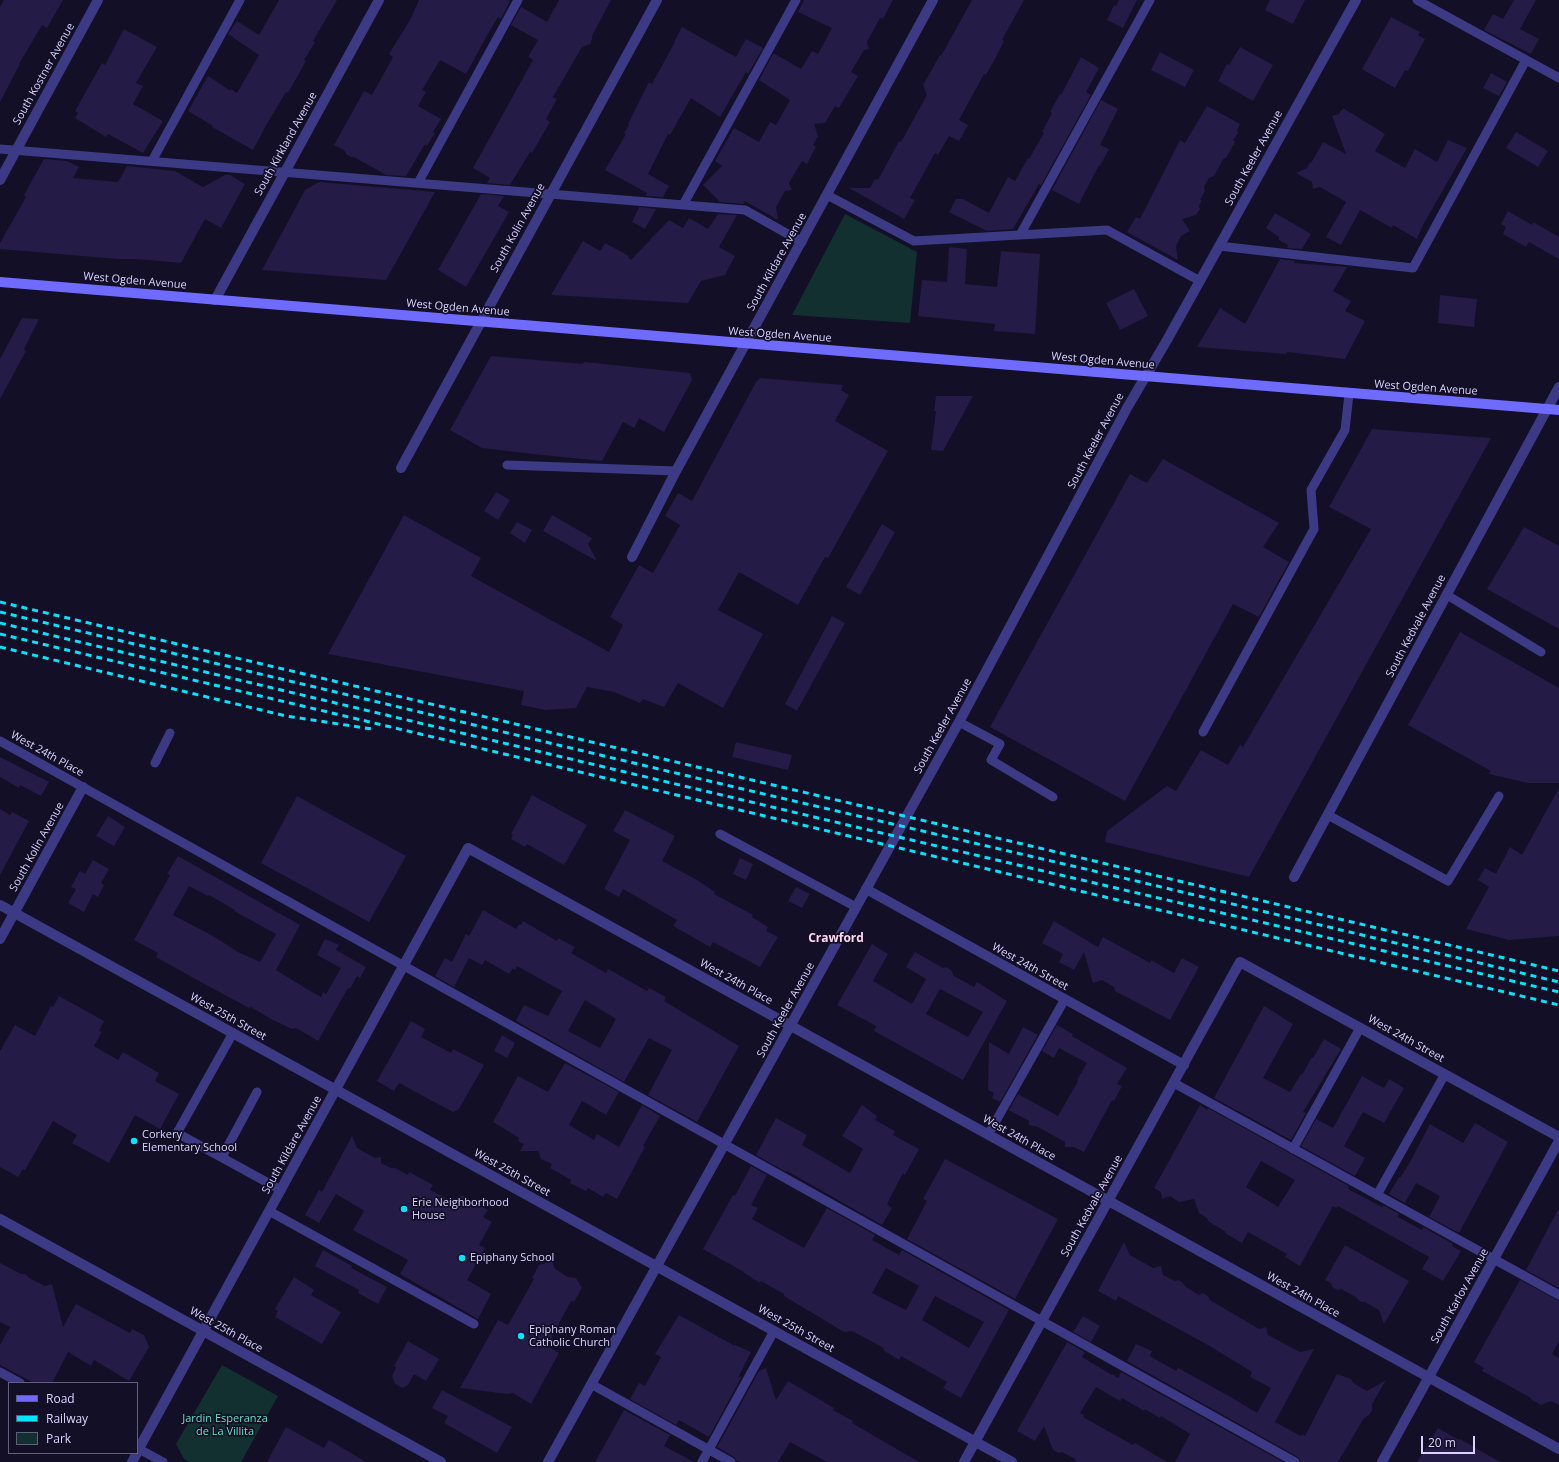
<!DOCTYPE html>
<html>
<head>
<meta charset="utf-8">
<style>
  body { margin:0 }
  #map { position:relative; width:1559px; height:1462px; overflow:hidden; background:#130f26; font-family:"Open Sans",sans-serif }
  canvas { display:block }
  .legend { position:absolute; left:8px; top:1382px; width:130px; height:72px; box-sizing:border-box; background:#130f26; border:1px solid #625e7d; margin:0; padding:5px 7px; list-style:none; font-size:12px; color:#d9d4ff }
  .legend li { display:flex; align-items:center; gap:8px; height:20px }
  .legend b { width:20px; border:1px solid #625e7d }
  .scale { position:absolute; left:1421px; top:1436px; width:54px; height:18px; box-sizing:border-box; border:2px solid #d9d4ff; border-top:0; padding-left:5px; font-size:12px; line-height:14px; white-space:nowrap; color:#d9d4ff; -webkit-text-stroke:3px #130f26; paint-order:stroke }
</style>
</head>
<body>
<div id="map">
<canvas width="1559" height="1462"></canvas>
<ul class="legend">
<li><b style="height:5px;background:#6f6bff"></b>Road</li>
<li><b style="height:5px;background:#00e5ff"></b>Railway</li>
<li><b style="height:11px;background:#12302f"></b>Park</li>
</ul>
<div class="scale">20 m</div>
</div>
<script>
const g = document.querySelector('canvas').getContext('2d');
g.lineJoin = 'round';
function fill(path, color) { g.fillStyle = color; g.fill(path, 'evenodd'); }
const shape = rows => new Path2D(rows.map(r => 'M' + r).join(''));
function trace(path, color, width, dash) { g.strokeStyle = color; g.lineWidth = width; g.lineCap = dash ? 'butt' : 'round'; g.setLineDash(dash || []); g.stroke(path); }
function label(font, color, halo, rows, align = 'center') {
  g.font = font + ' "Open Sans",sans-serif'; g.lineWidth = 3.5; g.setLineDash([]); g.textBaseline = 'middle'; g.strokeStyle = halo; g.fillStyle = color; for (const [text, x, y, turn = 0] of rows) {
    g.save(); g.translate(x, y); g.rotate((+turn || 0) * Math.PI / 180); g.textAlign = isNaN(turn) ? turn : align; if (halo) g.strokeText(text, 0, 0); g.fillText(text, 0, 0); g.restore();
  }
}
fill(shape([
  [845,214,917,252,910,323,792,315],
  [222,1365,278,1396,241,1462,189,1462,184,1459,176,1444]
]), '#12302f');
fill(shape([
  [4,0,63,0,47,28,42,25,19,64,20,64,0,102,0,7],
  [279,0,337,0,313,41,315,42,304,60,306,61,288,93,286,92,268,122,253,150,212,127,213,126,188,111,208,76,231,91,231,89,237,93,259,55,228,34,237,21,259,35],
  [419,0,508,0,510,1,501,19,498,17,489,32,466,74,440,60,422,90,426,92,418,106,441,119,433,132,435,133,427,146,425,144,406,176,386,175,354,157,351,157,347,155,344,150,334,145,364,91,372,95,393,57,389,54,410,20],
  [559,0,611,0,592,36,592,39,590,44,582,47,553,97,557,99,546,119,550,122,532,153,530,152,510,185,487,183,490,178,473,168,533,60,528,57,538,40,511,25,521,7,547,22],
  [804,0,893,0,883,19,880,18,867,42,869,49,864,50,851,72,858,76,839,108,835,106,825,123,814,124,818,136,813,145,816,147,807,164,802,161,789,183,792,190,785,191,776,207,778,220,745,201,743,204,720,202,703,185,722,166,715,161,734,128,759,142,770,122,776,125,790,100,759,80,773,54,775,54,801,69,812,51,818,54,832,28,798,12],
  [972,0,1024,0,1002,40,1004,41,996,57,986,75,984,74,959,120,968,125,959,141,949,136,938,155,935,153,910,198,915,200,904,219,849,188,870,188,875,179,878,180,899,141,901,142,927,95,923,85,940,55,941,56],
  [1119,0,1137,0,1123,28,1107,20,1114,5,1116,6],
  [1270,0,1305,0,1293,24,1265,10],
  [1514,0,1536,0,1520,29,1539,39,1531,54,1484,30,1493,14,1503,19],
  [1391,17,1420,32,1418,35,1425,39,1408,71,1405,70,1395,88,1362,69],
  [682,27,736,57,746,39,763,48,748,74,746,72,720,117,691,98,670,135,668,134,648,174,669,186,663,197,646,196,647,193,605,170,626,134,624,133,629,125,628,124,649,82,652,84,675,42,674,42],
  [124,29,157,47,136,83,143,86,133,104,163,121,143,153,108,134,106,137,75,118,78,113,75,111,102,63,105,65],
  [1240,47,1273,65,1253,101,1218,81,1227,64,1229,65],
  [1160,52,1194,70,1185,87,1151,70],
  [1081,57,1099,68,1086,92,1091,95,1041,185,1039,184,1013,229,987,231,949,212,956,199,963,199,989,213,1008,177,1015,181,1028,158,1029,159,1044,133,1042,132,1052,113,1050,112,1060,94,1061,95],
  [1491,73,1507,82,1499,96,1483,88],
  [1101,100,1118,109,1100,145,1109,149,1100,166,1099,165,1079,204,1052,190],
  [1207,106,1240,124,1237,130,1238,133,1233,140,1235,142,1226,158,1224,158,1214,176,1209,178,1204,187,1205,191,1200,200,1202,200,1199,206,1200,209,1196,215,1182,219,1190,231,1181,236,1176,246,1178,260,1127,232,1136,217,1140,219,1180,140,1185,143],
  [1343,108,1385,134,1375,151,1405,168,1415,149,1437,162,1448,140,1467,148,1423,225,1417,239,1393,225,1392,228,1360,210,1341,245,1326,237,1346,202,1320,187,1313,189,1312,182,1296,173,1307,168,1310,162,1311,163,1323,142,1346,154,1332,116,1339,114],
  [1516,132,1548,151,1538,167,1506,148],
  [44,159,67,161,79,167,73,178,118,182,127,166,175,171,203,187,225,175,230,175,245,184,221,228,205,219,181,263,138,259,118,259,0,249,0,243,26,197,24,195],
  [319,182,435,192,386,280,262,270,305,190],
  [481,194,504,196,498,206,509,212,466,287,438,270],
  [639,207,656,209,645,229,632,222],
  [1508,211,1532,225,1533,222,1559,237,1559,259,1529,242,1526,247,1503,234,1506,227,1501,224],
  [1275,213,1311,234,1302,249,1287,248,1288,245,1279,240,1279,237,1266,228],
  [718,214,737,215,719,247,735,256,725,275,701,281,688,303,551,295,583,241,600,251,605,243,629,256,628,257,631,260,669,220,683,228,689,218,708,229],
  [949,247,967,249,965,284,997,287,1001,251,1040,254,1035,334,994,331,995,324,918,316,922,280,947,282],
  [1280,259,1295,261,1294,263,1347,267,1333,291,1351,301,1345,311,1365,321,1345,359,1287,352,1286,354,1197,347,1220,308,1245,324],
  [1134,289,1148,316,1120,330,1106,303],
  [1440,295,1477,299,1474,327,1438,323],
  [22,318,39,319,24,349,26,351,0,399,0,359],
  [491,356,583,364,584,362,690,373,692,380,664,432,639,418,634,428,623,422,602,461,533,454,482,448,450,430],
  [760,378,843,385,841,390,849,395,835,421,888,451,828,558,825,557,798,605,739,572,718,610,763,634,723,708,678,683,664,707,643,699,640,703,614,692,587,687,576,708,545,710,521,705,524,691,328,654,404,515,481,558,471,576,609,652,623,625,610,617,639,565,653,573,680,525,665,516,678,493,692,501,756,382],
  [936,396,973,396,943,451,931,450,936,411,934,411],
  [1372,429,1491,438,1249,877,1105,842,1107,831,1167,786,1176,791,1201,750,1228,765,1240,745,1243,747,1371,529,1329,507],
  [1163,459,1279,523,1263,547,1289,562,1259,617,1233,604,1125,801,990,727,1130,474,1147,483],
  [496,492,510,500,498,520,484,511],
  [552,515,592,538,588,544,597,561,543,531],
  [517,522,532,530,525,543,510,533],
  [882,524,895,532,860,595,846,587],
  [1524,527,1559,546,1559,629,1487,589],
  [832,616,845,623,797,711,785,704],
  [1460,632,1559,688,1559,783,1528,783,1489,774,1491,771,1408,725],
  [736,742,792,755,788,770,732,757],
  [0,757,49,782,41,796,20,785,19,788,0,777],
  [1559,788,1559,936,1509,940,1466,929,1489,887,1478,880,1485,868,1496,874,1510,847,1522,855],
  [532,795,587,825,564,865,527,844,525,847,511,839,513,835,511,834],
  [297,796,406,856,369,922,261,863],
  [0,809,10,815,12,812,29,821,0,875],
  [625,810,675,836,662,861,697,880,715,892,714,894,753,915,752,917,768,927,766,931,778,937,760,967,713,942,710,947,673,926,677,920,623,889,619,897,604,889,630,840,613,831],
  [108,816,125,827,114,846,96,836],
  [178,856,300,925,276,970,307,989,321,997,323,992,326,994,341,968,317,955,325,939,339,945,336,950,366,967,360,978,357,976,350,989,348,988,318,1041,296,1028,292,1029,271,1019,251,1007,249,1008,197,980,156,957,158,953,134,940,170,875,167,874],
  [189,886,208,896,209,895,235,910,234,911,276,934,260,962,238,952,213,936,173,915],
  [740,858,753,864,746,880,733,874],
  [93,860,109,869,101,883,104,885,98,897,93,894,84,912,68,903,76,889,71,887,80,871,85,874],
  [796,887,810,894,802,908,788,901],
  [483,910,516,929,519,924,521,925,523,921,557,941,558,938,575,947,571,953,606,973,608,969,647,991,649,988,666,997,664,1001,739,1046,697,1122,648,1095,672,1050,649,1038,624,1082,516,1021,524,1005,548,1016,562,991,517,966,515,970,513,968,509,974,485,960,482,965,469,958,454,987,435,976,445,958,452,962,466,934,469,936],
  [585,1000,616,1019,600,1048,568,1031],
  [1054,921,1098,947,1103,937,1150,963,1151,960,1174,973,1182,958,1199,967,1170,1020,1115,991,1114,987,1102,980,1093,983,1084,952,1074,970,1059,962,1063,954,1042,943],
  [872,944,888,954,873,981,912,1004,926,979,906,967,915,952,943,968,946,967,951,970,954,976,974,987,977,982,1007,1001,963,1080,874,1031,876,1026,837,1005],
  [940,989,983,1012,968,1037,926,1014],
  [59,996,104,1021,99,1031,102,1032,94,1046,118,1060,123,1052,159,1073,155,1081,179,1094,160,1129,135,1115,109,1163,72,1143,77,1135,53,1121,25,1170,23,1169,18,1177,0,1167,0,1051,15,1025,35,1036,51,1006,53,1007],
  [1264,1006,1293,1024,1263,1078,1290,1092,1301,1074,1302,1075,1312,1057,1313,1058,1324,1039,1341,1049,1303,1112,1306,1113,1291,1140,1214,1098],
  [411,1021,425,1029,421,1037,451,1053,453,1049,484,1065,459,1109,453,1112,399,1083,394,1091,377,1081],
  [1057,1025,1073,1034,1072,1036,1127,1068,1117,1084,1122,1086,1114,1101,1112,1100,1084,1152,1074,1147,1065,1147,1065,1142,1038,1127,1029,1125,1029,1121,1009,1110,1018,1094,1058,1116,1078,1081,1077,1080,1087,1063,1059,1048,1054,1058,1042,1051],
  [1023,1027,1038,1035,1000,1102,992,1098,994,1093,988,1090,989,1042,1009,1054],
  [502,1035,515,1043,507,1058,494,1051],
  [565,1063,619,1092,606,1115,582,1101,569,1125,594,1140,597,1134,619,1147,642,1105,660,1116,643,1146,645,1147,617,1199,606,1193,603,1197,588,1188,586,1191,570,1183,571,1180,550,1168,552,1164,541,1159,538,1151,520,1151,524,1144,518,1141,519,1138,493,1122,518,1076,548,1092],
  [1362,1076,1384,1088,1389,1079,1404,1088,1384,1123,1363,1112,1344,1146,1365,1158,1355,1176,1301,1146,1316,1119,1333,1128],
  [862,1105,877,1116,875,1120,895,1131,893,1135,919,1149,905,1175,903,1173,887,1204,892,1208,882,1225,787,1171,786,1172,756,1155,776,1118,807,1135,802,1145,850,1173,863,1149,842,1136],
  [1200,1105,1207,1110,1208,1108,1349,1186,1348,1189,1382,1207,1383,1205,1399,1214,1398,1217,1422,1230,1423,1227,1453,1244,1452,1246,1461,1251,1443,1281,1422,1269,1429,1257,1338,1206,1336,1208,1333,1206,1300,1266,1285,1257,1287,1254,1248,1232,1242,1243,1225,1233,1226,1232,1208,1221,1207,1218,1199,1213,1194,1199,1179,1202,1170,1196,1162,1199,1161,1192,1154,1188],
  [1261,1161,1295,1180,1278,1207,1246,1187],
  [1475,1123,1508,1142,1459,1233,1429,1217,1440,1196,1416,1183,1405,1203,1389,1194,1399,1177,1400,1178,1410,1162,1430,1124,1463,1143],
  [352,1136,357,1148,375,1158,381,1157,381,1163,391,1168,395,1168,408,1175,409,1172,433,1185,430,1190,456,1203,461,1195,488,1210,483,1217,492,1222,479,1245,485,1248,467,1280,491,1294,478,1319,400,1274,408,1260,353,1230,364,1211,363,1210,336,1194,319,1223,305,1215,319,1190,322,1192],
  [945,1159,1058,1219,1015,1299,907,1239,927,1201,923,1199],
  [751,1166,767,1175,751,1205,758,1208,752,1219,804,1248,827,1208,875,1235,872,1240,899,1255,902,1250,1009,1310,961,1398,943,1388,947,1382,901,1356,899,1360,883,1350,884,1348,852,1331,844,1332,784,1296,784,1294,761,1281,760,1283,744,1273,744,1272,703,1249,733,1195,735,1196],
  [886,1268,919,1286,906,1310,872,1293],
  [935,1296,984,1322,969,1348,922,1320],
  [1559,1208,1559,1288,1526,1270],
  [1124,1242,1130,1255,1153,1268,1161,1266,1163,1275,1175,1281,1178,1280,1182,1282,1186,1287,1199,1295,1203,1293,1208,1296,1210,1300,1259,1329,1266,1327,1268,1335,1300,1352,1314,1349,1275,1422,1301,1436,1302,1434,1305,1436,1337,1374,1351,1379,1353,1383,1367,1391,1386,1380,1372,1404,1372,1410,1369,1415,1364,1418,1338,1462,1301,1462,1298,1457,1127,1361,1136,1344,1152,1351,1150,1356,1176,1371,1178,1368,1229,1396,1257,1413,1271,1388,1250,1377,1252,1372,1208,1345,1118,1296,1116,1301,1098,1291],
  [1345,1245,1409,1281,1384,1324,1379,1310,1365,1302,1361,1302,1354,1296,1341,1289,1338,1290,1332,1287,1331,1283,1325,1280],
  [323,1250,352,1266,351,1268,387,1287,378,1304,358,1293,359,1290,315,1266],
  [552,1261,555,1269,568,1277,576,1278,582,1288,574,1302,571,1301,547,1346,559,1353,531,1404,513,1393,507,1394,460,1388,498,1320,508,1325,534,1279,532,1278,539,1265],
  [0,1263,21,1274,25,1274,31,1279,45,1286,52,1284,63,1327,76,1304,130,1333,132,1329,144,1335,149,1347,129,1381,94,1360,91,1366,68,1352,52,1383,34,1383,0,1365,0,1345,10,1327,0,1322],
  [294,1277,314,1290,311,1295,341,1312,322,1344,275,1317,278,1311,275,1309],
  [1520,1280,1559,1301,1559,1341,1552,1354,1559,1358,1559,1405,1551,1401,1541,1405,1531,1399,1531,1398,1482,1371,1484,1368,1474,1362],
  [679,1315,735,1346,735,1345,751,1352,738,1378,742,1376,709,1437,679,1420,676,1425,630,1399,639,1383,645,1386,661,1357,655,1354],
  [1083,1316,1100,1326,1091,1342,1073,1332],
  [408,1341,439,1359,426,1381,414,1374,408,1385,402,1388,395,1384,392,1376,396,1368,394,1366],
  [1067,1342,1085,1352,1082,1357,1112,1375,1112,1374,1118,1378,1121,1372,1283,1462,1175,1462,1190,1434,1161,1416,1160,1418,1145,1409,1144,1411,1122,1398,1120,1401,1096,1387,1080,1413,1084,1415,1083,1417,1133,1445,1135,1443,1167,1462,1076,1462,1075,1459,1062,1452,1059,1453,1053,1450,1044,1426,1035,1441,1017,1431],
  [766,1368,776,1400,788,1381,834,1408,833,1410,853,1421,852,1423,919,1462,827,1462,790,1442,778,1462,740,1462,736,1460,734,1457,717,1447,759,1371],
  [442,1390,512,1427,497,1453,444,1423,448,1416,432,1408],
  [624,1410,670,1435,664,1446,694,1462,595,1462],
  [286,1427,324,1448,329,1440,366,1462,267,1462],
  [1438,1428,1459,1440,1460,1439,1500,1462,1417,1462]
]), '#241b47');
trace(shape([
  [1417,0,1559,78],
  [0,149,745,210,802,242],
  [152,161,240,0],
  [418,183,518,0],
  [827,195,914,241,1107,230,1200,281],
  [683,205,796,0],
  [1020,235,1150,0],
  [1219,246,1413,268,1526,60],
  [507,465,676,471],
  [1447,595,1541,652],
  [959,722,1000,744,991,760,1053,797],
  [1203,732,1314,529,1311,490,1345,430,1349,394],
  [0,741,1295,1462],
  [155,763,170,733],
  [1328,815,1448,881,1499,796],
  [720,834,856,907],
  [233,1033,177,1133,281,1190],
  [1174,1083,1559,1295],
  [988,1135,1065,999],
  [1293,1149,1360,1028],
  [222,1157,257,1092],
  [1377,1195,1445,1074],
  [269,1211,474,1324],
  [0,1372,20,1383],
  [591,1384,731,1462],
  [137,1448,163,1462],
  [702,1462,774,1331]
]), '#3d3a85', 9);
trace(shape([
  [215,300,379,0],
  [401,468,657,0],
  [632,557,676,471,933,0],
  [1294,877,1559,387],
  [866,889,1184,1065],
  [0,905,1012,1462],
  [0,939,83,787],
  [0,1219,441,1462],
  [137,1452,468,848,1559,1449],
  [132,1462,137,1453],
  [964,1462,1240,962,1559,1137],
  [1382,1462,1559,1141]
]), '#3d3a85', 10);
trace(shape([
  [0,180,98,0],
  [548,1462,959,722,1127,408,1167,340,1356,0]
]), '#3d3a85', 10);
trace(shape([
  [0,282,1559,410]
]), '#6f6bff', 10);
trace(shape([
  [0,602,1559,971],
  [0,612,747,790,1111,875,1559,982],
  [0,623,856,827,1559,992],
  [0,634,1559,1005],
  [0,647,286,716,372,729]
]), '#00e5ff', 3, [6, 5]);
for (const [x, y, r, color] of [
  [134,1141,4,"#00e5ff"],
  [404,1209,4,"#00e5ff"],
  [462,1258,4,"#00e5ff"],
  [521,1336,4,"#00e5ff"]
]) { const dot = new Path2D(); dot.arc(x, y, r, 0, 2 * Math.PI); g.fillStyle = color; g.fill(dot); trace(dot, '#130f26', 1.5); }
label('11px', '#d9d4ff', '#130f26', [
  ["South Kostner Avenue",44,74,-61],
  ["South Kirkland Avenue",286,144,-61],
  ["South Keeler Avenue",1254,158,-61],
  ["South Kolin Avenue",518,228,-61],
  ["South Kildare Avenue",777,262,-61],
  ["West Ogden Avenue",135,281,5],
  ["West Ogden Avenue",458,308,5],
  ["West Ogden Avenue",780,335,4],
  ["West Ogden Avenue",1103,361,5],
  ["West Ogden Avenue",1426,388,4],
  ["South Keeler Avenue",1096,441,-62],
  ["South Kedvale Avenue",1416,626,-62],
  ["South Keeler Avenue",943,726,-61],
  ["West 24th Place",47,754,29],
  ["South Kolin Avenue",37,847,-61],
  ["West 24th Street",1030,967,29],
  ["West 24th Place",736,982,29],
  ["South Keeler Avenue",786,1010,-61],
  ["West 25th Street",228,1017,29],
  ["West 24th Street",1406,1039,29],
  ["West 24th Place",1019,1138,29],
  ["South Kildare Avenue",292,1145,-61],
  ["West 25th Street",512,1173,29],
  ["South Kedvale Avenue",1092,1206,-61],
  ["West 24th Place",1303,1295,29],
  ["South Karlov Avenue",1460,1296,-61],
  ["West 25th Street",796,1329,29],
  ["West 25th Place",226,1330,29]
]);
label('11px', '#d9d4ff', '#130f26', [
  ["Corkery",142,1135],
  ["Elementary School",142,1148],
  ["Erie Neighborhood",412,1203],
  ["House",412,1216],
  ["Epiphany School",470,1258],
  ["Epiphany Roman",529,1330],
  ["Catholic Church",529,1343]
], 'left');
label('11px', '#5fe0c0', '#130f26', [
  ["Jardin Esperanza",225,1419],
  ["de La Villita",225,1432]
]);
label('bold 12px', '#ffd6f0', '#130f26', [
  ["Crawford",836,939]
]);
</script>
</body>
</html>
